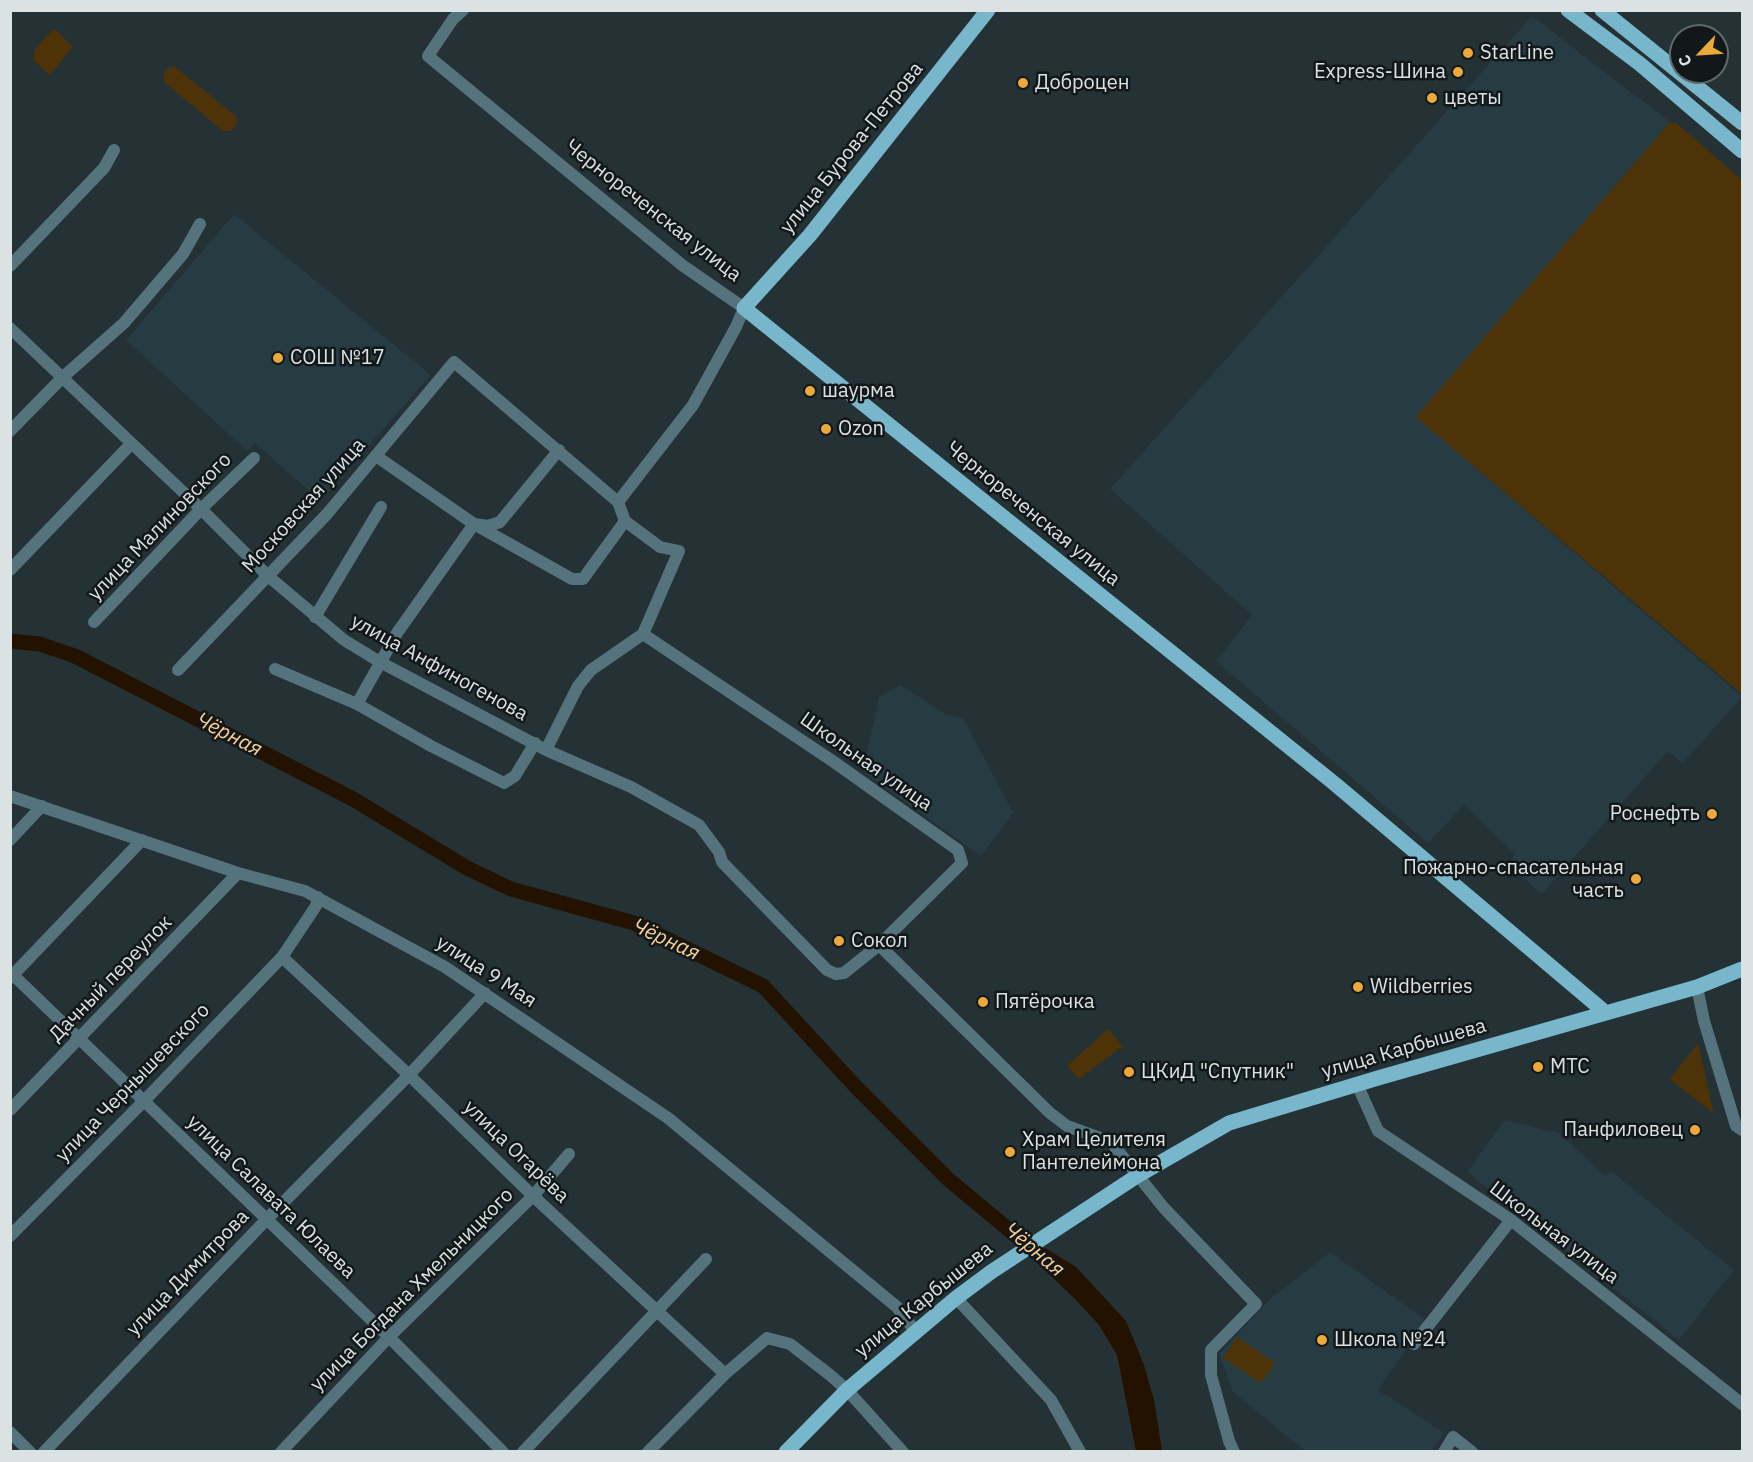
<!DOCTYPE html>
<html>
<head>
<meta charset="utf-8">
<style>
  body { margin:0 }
  #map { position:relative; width:1753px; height:1462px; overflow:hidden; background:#243135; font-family:"IBM Plex Sans",sans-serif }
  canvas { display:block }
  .frame { position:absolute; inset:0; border:12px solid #dae2e4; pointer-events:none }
  .north { position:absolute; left:1669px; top:24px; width:60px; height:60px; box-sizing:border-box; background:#121819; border:2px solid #62696a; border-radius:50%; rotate:245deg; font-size:16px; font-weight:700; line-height:24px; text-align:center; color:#dae2e4 }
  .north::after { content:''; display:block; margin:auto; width:21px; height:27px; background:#eda83b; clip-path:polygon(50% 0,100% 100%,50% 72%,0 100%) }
</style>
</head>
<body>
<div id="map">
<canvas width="1753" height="1462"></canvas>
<div class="frame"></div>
<div class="north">С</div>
</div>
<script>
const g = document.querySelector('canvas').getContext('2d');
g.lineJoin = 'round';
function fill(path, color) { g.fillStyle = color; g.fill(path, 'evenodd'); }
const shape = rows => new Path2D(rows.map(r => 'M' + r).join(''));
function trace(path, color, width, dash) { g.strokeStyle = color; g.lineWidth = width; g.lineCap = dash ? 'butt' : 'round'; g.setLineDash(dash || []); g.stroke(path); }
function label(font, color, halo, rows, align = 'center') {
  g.font = font + ' "IBM Plex Sans",sans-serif'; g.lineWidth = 5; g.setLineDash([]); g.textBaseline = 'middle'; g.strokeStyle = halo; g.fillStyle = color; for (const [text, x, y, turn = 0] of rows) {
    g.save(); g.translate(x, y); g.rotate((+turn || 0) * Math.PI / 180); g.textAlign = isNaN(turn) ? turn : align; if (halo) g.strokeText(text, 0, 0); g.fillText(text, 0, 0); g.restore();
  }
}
fill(shape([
  [1532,16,1670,122,1417,417,1742,697,1683,763,1668,751,1542,894,1509,865,1515,854,1464,805,1428,843,1216,661,1252,615,1110,489],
  [234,214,431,375,320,501,255,443,247,451,126,340],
  [901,685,945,714,964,719,1013,813,981,856,863,772,879,697],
  [1505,1120,1559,1133,1606,1176,1611,1171,1734,1270,1679,1340,1467,1172],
  [1330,1252,1426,1320,1378,1390,1445,1433,1431,1451,1305,1451,1233,1392,1219,1354,1270,1299]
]), '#263b42');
fill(shape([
  [52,30,56,30,73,47,50,75,33,60,35,49],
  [174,66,236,116,237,124,231,131,223,131,164,82,163,75,169,67],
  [1670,122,1673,124,1675,122,1742,180,1742,694,1416,417],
  [1108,1029,1123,1046,1079,1079,1067,1066],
  [1698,1043,1714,1114,1670,1079],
  [1237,1337,1275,1363,1261,1383,1223,1358]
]), '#4d3307');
fill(shape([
  [1045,1248,1076,1267,1126,1321,1144,1365,1154,1400,1162,1451,1136,1451,1117,1355,1099,1325,1075,1299,1032,1258]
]), '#241200');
trace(shape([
  [10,641,40,644,75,656,353,799,467,868,511,889,634,923,763,986,856,1087,949,1180,1054,1267]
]), '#241200', 15);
trace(shape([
  [10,266,104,168,114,150],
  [10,328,201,509,268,576,344,640,380,662,546,750,631,787,699,825,719,852,722,862,827,970,836,974,844,973,879,945,1050,1113,1067,1126,1111,1142,1164,1208,1256,1304,1211,1350,1211,1375,1229,1441,1234,1452],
  [10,431,63,377,124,323,183,254,200,224],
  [376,456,474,524,572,579,583,579,625,521],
  [10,570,131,444],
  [315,617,381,507],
  [94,622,201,509,254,458],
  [643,634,834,762,958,850,962,863,879,945],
  [275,669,357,704,431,746,504,783,515,776,535,743],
  [178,670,327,514,454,362,618,502,693,405,736,327,744,308,682,265,428,56,453,19,463,10],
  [357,704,397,633,474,524,488,526,500,522,559,450],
  [546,750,578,686,591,670,643,634,679,551,660,547,625,521,618,502],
  [10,796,238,873,305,891,445,967,668,1118,897,1307,916,1332],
  [10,840,42,806],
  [282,957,409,1075,533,1196,725,1374],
  [10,972,389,1337,503,1452],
  [10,978,142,840],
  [1697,987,1704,1021,1736,1126,1742,1130],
  [1357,1084,1378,1131,1511,1220,1742,1404],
  [10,1110,238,873],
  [10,1236,143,1102,282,957,316,906,318,897],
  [956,1298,1051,1400,1080,1452],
  [1414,1344,1511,1220],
  [10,1432,30,1452],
  [44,1452,266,1220,409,1075,485,993],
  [281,1452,389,1337,533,1196,569,1154],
  [523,1452,706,1259],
  [648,1452,725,1374,767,1338,790,1344,830,1375,847,1390,903,1452],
  [1444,1452,1453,1437,1472,1452]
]), '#55737d', 12);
trace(shape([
  [988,10,810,235,744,308,1335,784,1606,1013],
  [1568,10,1640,64,1742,151],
  [1602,10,1742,123],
  [786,1452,847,1390,956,1298,991,1272,1137,1176,1229,1123,1378,1078,1697,987,1742,969]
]), '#78b7cb', 15);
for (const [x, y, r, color] of [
  [1468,53,6,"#eda83b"],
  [1458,72,6,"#eda83b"],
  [1023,83,6,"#eda83b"],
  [1432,98,6,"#eda83b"],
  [278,358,6,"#eda83b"],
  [810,391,6,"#eda83b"],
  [826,429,6,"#eda83b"],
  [1712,814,6,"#eda83b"],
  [1636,879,6,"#eda83b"],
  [839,941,6,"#eda83b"],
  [1358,987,6,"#eda83b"],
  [983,1002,6,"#eda83b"],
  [1538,1067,6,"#eda83b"],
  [1129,1072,6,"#eda83b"],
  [1695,1130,6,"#eda83b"],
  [1010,1152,6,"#eda83b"],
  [1322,1340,6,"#eda83b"]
]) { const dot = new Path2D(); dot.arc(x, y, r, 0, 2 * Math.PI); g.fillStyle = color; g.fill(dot); trace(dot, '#121819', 2); }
label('20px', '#dae2e4', '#121819', [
  ["StarLine",1480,53],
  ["Express-Шина",1446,72,"right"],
  ["Доброцен",1035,83],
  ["цветы",1444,98],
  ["СОШ №17",290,358],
  ["шаурма",822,391],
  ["Ozon",838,429],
  ["Роснефть",1700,814,"right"],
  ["Пожарно-спасательная",1624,868,"right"],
  ["часть",1624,891,"right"],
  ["Сокол",851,941],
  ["Wildberries",1370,987],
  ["Пятёрочка",995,1002],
  ["МТС",1550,1067],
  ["ЦКиД \"Спутник\"",1141,1072],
  ["Панфиловец",1683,1130,"right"],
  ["Храм Целителя",1022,1140],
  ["Пантелеймона",1022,1163],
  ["Школа №24",1334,1340]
], 'left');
label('20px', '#dae2e4', '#121819', [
  ["улица Бурова-Петрова",852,148,-51],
  ["Чернореченская улица",653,211,38],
  ["Московская улица",304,506,-48],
  ["Чернореченская улица",1033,514,39],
  ["улица Малиновского",160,527,-46],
  ["улица Анфиногенова",439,668,29],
  ["Школьная улица",866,762,35],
  ["улица 9 Мая",486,972,33],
  ["Дачный переулок",111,979,-46],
  ["улица Карбышева",1404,1049,-16],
  ["улица Чернышевского",133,1083,-46],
  ["улица Огарёва",516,1152,44],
  ["улица Салавата Юлаева",271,1197,44],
  ["Школьная улица",1554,1233,37],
  ["улица Димитрова",188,1273,-46],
  ["улица Богдана Хмельницкого",412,1290,-45],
  ["улица Карбышева",924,1300,-39]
]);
label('italic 21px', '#fcd094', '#121819', [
  ["Чёрная",229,735,27],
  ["Чёрная",666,940,25],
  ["Чёрная",1034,1250,40]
]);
</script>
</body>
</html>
